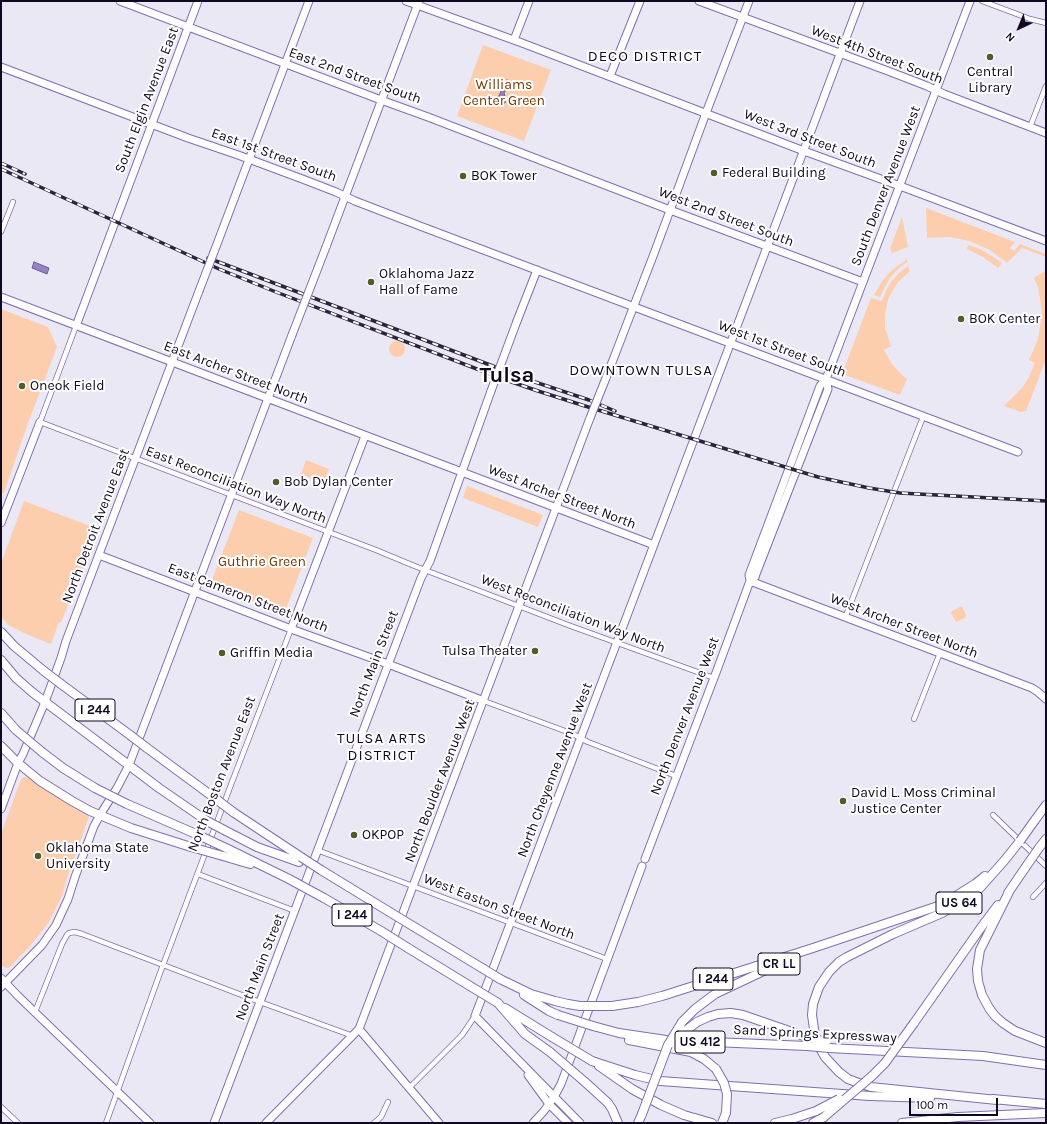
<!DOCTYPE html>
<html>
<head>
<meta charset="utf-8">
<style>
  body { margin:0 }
  #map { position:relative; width:1047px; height:1124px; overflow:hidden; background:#ebe8f6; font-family:Karla,sans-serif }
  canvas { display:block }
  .frame { position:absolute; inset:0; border:2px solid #100820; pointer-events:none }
  .north { position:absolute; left:999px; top:8px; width:40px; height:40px; -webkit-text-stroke:3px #fff; paint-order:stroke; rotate:224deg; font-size:11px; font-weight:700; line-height:16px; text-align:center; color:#100820 }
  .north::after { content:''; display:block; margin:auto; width:14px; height:18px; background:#100820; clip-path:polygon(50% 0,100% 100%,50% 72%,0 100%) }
  .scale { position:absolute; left:909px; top:1098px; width:89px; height:18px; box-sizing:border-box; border:2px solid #100820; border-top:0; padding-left:5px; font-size:12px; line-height:14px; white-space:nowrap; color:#100820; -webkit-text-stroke:3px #fff; paint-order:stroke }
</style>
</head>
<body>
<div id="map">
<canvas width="1047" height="1124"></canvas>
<div class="frame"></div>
<div class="north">N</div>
<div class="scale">100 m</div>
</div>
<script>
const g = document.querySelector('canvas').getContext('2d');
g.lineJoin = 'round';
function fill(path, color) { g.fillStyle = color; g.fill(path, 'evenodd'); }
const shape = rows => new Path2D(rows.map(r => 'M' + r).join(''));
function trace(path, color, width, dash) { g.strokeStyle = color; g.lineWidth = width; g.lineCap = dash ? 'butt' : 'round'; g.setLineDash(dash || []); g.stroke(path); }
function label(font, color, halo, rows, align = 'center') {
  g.font = font + ' Karla,sans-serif'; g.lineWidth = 4; g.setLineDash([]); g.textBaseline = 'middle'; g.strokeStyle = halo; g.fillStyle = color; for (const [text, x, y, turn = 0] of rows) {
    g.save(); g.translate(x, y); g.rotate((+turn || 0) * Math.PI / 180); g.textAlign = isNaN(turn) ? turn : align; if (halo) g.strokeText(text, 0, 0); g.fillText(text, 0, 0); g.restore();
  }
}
fill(shape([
  [483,45,551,70,524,141,457,116],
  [926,208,1015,242,1010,248,1014,251,1020,244,1046,254,1046,257,1022,248,1007,263,990,250,969,241,950,237,927,238],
  [902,217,908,247,892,253,890,249],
  [968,245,980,249,992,256,1002,263,998,268,983,257,967,249],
  [907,259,907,262,898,269,890,278,885,287,880,297,874,295,881,283,887,275,892,270],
  [908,266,910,271,898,282,889,297,887,304,885,315,885,328,891,346,884,350,892,364,901,374,907,379,900,395,842,374,871,298,882,301,886,291,891,282,899,273],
  [1043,272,1046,273,1046,359,1026,411,1021,412,1004,406,1022,388,1028,379,1035,363,1029,360,1038,339,1042,314,1040,298,1038,287,1034,278],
  [1,309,48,327,57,347,27,426,4,493,1,493],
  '389 349a8 8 0 1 1 16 0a8 8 0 1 1-16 0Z',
  [306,460,329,469,326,477,336,481,334,487,301,474],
  [467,486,543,515,538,527,463,498],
  [24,501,98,529,61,623,59,622,51,644,26,634,8,625,1,616,1,563],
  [239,510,313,538,284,614,210,585],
  [962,606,966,615,965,618,956,622,951,613,952,611],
  [24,777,31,778,86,813,89,817,67,878,62,896,49,922,31,945,10,967,6,968,1,965,1,834,21,779]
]), '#fcceae');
const water = shape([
  [507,80,513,83,510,89,505,91,504,93,506,99,505,103,502,104,494,101,495,98,499,96,502,89,502,86,503,84,506,83,507,80],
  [34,262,49,268,47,274,32,268,34,262]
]);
fill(water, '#9583c3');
trace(water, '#6d5e92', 1);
const street = shape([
  [982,1,1030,19,1046,23],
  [1030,127,1046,86],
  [1,232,13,202],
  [76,326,40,422,376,550,412,565,568,625,714,678],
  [845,618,923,417],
  [484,701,573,734,588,742,676,776],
  [914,719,940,653],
  [993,815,1046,866],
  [317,850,607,959],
  [198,874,295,911],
  [1033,897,1046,883],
  [35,1012,62,944,67,935,69,933,75,932,82,934,260,1002,353,1036],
  [409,1088,462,1035,475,1016],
  [1,1107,18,1123],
  [106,1123,160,973,232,782,291,629],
  [374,1123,381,1117,388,1102]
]);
const secondary = shape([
  [406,1,522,43,804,151,900,186,1046,241],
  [514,40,529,1],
  [610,76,640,1],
  [381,100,428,117,670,210,863,282],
  [1,297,654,545],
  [517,321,537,270],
  [76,326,198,1],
  [606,378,655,251,706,113,749,1],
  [1,523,40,422],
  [99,555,291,629,388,664,484,701],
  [750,581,1032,688,1038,692,1046,699],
  [750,581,755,577,756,574,828,389,826,379],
  [291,629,365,436],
  [1,809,18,763],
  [645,859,717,670,750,581,749,575,820,386,826,379,970,1],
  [1,978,18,996,150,1123],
  [1,987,42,945,56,925,68,899,75,877,94,826,100,815],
  [359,1029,439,1123],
  [528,1075,549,1104,568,1123],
  [214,1123,421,578,430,561,491,391],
  [266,1123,359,1029,590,418],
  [533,1123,544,1111,554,1097,561,1084,642,866],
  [580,1123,475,1016,816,118,860,1]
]);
const primary = shape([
  [120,1,381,100],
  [699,1,888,71,927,86,944,94,1046,133],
  [1,67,188,138,238,155,305,180,336,192,355,201,420,226,1018,452],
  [326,247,419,1],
  [214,252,309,1],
  [18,763,23,754,45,702,61,658,66,641,199,291],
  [100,815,117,788,129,765,292,335]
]);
const highway = shape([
  [1,632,14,646,44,671],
  [1,660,16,678,32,692,159,788,207,821],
  [61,684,130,735],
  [1,713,16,730],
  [1,746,18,763,40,781,72,801,90,811,131,828,191,847],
  [147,748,216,799],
  [42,752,63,768,95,788],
  [127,804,196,834],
  [233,812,301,857],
  [1035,820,1046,805],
  [226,831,257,847,299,862],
  [226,848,289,879],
  [1039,848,1046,839],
  [223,856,250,864],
  [321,870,388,911],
  [1010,890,980,950,977,969,978,981,982,995,989,1008,995,1016,1003,1023,1015,1031,1046,1043],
  [1008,893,1025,868],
  [324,898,381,931],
  [416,928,482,968],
  [408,948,470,986],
  [500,979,531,994,555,1001,568,1004],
  [524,995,549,1011,558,1015],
  [498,1003,525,1034,550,1052],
  [612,1006,638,1002,662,996,813,948,938,906,956,896,975,884,985,876],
  [505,1008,552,1037],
  [682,1022,695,1009,715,994,787,960],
  [697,1022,708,1017,718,1014,731,1013,743,1015,804,1036],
  [914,1023,980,929,998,905],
  [593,1026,619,1033,666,1040,807,1046],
  [629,1040,691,1052,704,1059,716,1069],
  [829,1048,983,1056,1046,1065],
  [592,1061,635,1075,660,1081,870,1096,930,1098],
  [599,1066,632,1089,661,1105,684,1115,712,1123],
  [585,1082,608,1103,612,1109,618,1123],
  [993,1099,1046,1104],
  [997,1100,871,1087,856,1082,848,1079,839,1072,825,1057,817,1043,815,1036,812,1015,813,1004,819,987,829,972,839,962,847,957,893,934,942,913,961,902,979,889,1004,861,1020,841],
  [638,1123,642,1114],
  [775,1123,792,1119,816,1111],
  [813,1123,824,1117],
  [902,1123,958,1117,1046,1113]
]);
trace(street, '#816eaf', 6);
trace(secondary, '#816eaf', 9);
trace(primary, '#816eaf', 9);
trace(highway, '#816eaf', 10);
trace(street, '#fff', 4.5);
trace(secondary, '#fff', 7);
trace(primary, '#fff', 7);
trace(highway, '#fff', 8);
const rail = shape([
  [1,163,25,174],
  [1,169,219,269,276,292,503,379,538,391,585,406,818,477,869,488,900,493,1046,501],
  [208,258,535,382,589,400,615,411]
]);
trace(rail, '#2b243a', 3.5);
trace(rail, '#fff', 2, [6]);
const secondaryBridge = shape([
  [491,391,517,321],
  [590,418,606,378]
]);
const primaryBridge = shape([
  [199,291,214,252],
  [292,335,326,247]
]);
const highwayBridge = shape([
  [44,671,61,684],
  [16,730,42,752],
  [130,735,147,748],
  [95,788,127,804],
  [216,799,233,812],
  [207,821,226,831],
  [196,834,226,848],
  [1020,841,1035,820],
  [191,847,223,856],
  [301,857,321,870],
  [1025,868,1039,848],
  [289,879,324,898],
  [388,911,416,928],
  [381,931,408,948],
  [482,968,500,979],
  [470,986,498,1003],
  [568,1004,580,1006,612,1006],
  [558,1015,593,1026],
  [804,1036,826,1042],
  [552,1037,592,1061],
  [673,1043,680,1035,697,1022],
  [807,1046,829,1048],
  [550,1052,585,1082],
  [716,1069,724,1083,727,1094,726,1113,722,1123],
  [816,1111,839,1099],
  [642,1114,668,1045,682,1022],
  [824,1117,872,1076,885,1063,914,1023]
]);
trace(secondaryBridge, '#816eaf', 9, []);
trace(primaryBridge, '#816eaf', 9, []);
trace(highwayBridge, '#816eaf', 10, []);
trace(secondaryBridge, '#fff', 7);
trace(primaryBridge, '#fff', 7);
trace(highwayBridge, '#fff', 8);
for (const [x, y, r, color] of [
  [990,57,4,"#545b2a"],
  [714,173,4,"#545b2a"],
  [463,176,4,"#545b2a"],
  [371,282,4,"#545b2a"],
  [961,319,4,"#545b2a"],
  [22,386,4,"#545b2a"],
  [276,482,4,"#545b2a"],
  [535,651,4,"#545b2a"],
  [222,653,4,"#545b2a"],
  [843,801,4,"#545b2a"],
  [354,835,4,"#545b2a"],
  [38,856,4,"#545b2a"]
]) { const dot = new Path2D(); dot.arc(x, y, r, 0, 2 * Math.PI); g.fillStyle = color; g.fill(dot); trace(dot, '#fff', 1.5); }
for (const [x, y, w] of [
  [95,710,40],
  [959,903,46],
  [352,915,40],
  [779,964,42],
  [713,979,40],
  [700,1042,50]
]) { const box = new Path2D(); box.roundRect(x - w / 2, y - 11, w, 22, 3); g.fillStyle = '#fff'; g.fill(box); trace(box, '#100820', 1); }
label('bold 13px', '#100820', null, [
  ["I 244",95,710],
  ["US 64",959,903],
  ["I 244",352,915],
  ["CR LL",779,964],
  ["I 244",713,979],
  ["US 412",700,1042]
]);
label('14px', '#100820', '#fff', [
  ["West 4th Street South",877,55,21],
  ["East 2nd Street South",355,76,20],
  ["South Elgin Avenue East",147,100,-69],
  ["West 3rd Street South",810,139,21],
  ["East 1st Street South",274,155,20],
  ["South Denver Avenue West",886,186,-69],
  ["West 2nd Street South",726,217,21],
  ["West 1st Street South",782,349,21],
  ["East Archer Street North",236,373,21],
  ["East Reconciliation Way North",236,485,21],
  ["West Archer Street North",562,497,21],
  ["North Detroit Avenue East",96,526,-69],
  ["East Cameron Street North",248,598,21],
  ["West Reconciliation Way North",573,614,21],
  ["West Archer Street North",904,626,21],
  ["North Main Street",374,664,-69],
  ["North Denver Avenue West",685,716,-69],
  ["North Cheyenne Avenue West",555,770,-69],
  ["North Boston Avenue East",222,774,-69],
  ["North Boulder Avenue West",440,781,-69],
  ["West Easton Street North",499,907,21],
  ["North Main Street",260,967,-69],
  ["Sand Springs Expressway",815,1034,3]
]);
label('14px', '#100820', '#fff', [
  ["Central",990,72,"center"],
  ["Library",990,88,"center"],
  ["Federal Building",722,173],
  ["BOK Tower",471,176],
  ["Oklahoma Jazz",379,274],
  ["Hall of Fame",379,290],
  ["BOK Center",969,319],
  ["Oneok Field",30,386],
  ["Bob Dylan Center",284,482],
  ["Tulsa Theater",527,651,"right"],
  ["Griffin Media",230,653],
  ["David L. Moss Criminal",851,793],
  ["Justice Center",851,809],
  ["OKPOP",362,835],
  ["Oklahoma State",46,848],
  ["University",46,864]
], 'left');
label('14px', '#733a01', '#fff', [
  ["Williams",504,85],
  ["Center Green",504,101],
  ["Guthrie Green",262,562]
]);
g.letterSpacing = '1px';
label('15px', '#100820', '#fff', [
  ["DECO DISTRICT",645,57],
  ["DOWNTOWN TULSA",641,371],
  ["TULSA ARTS",382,739],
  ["DISTRICT",382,756]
]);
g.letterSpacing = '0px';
label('bold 22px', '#100820', '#fff', [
  ["Tulsa",507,376]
]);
</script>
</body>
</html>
